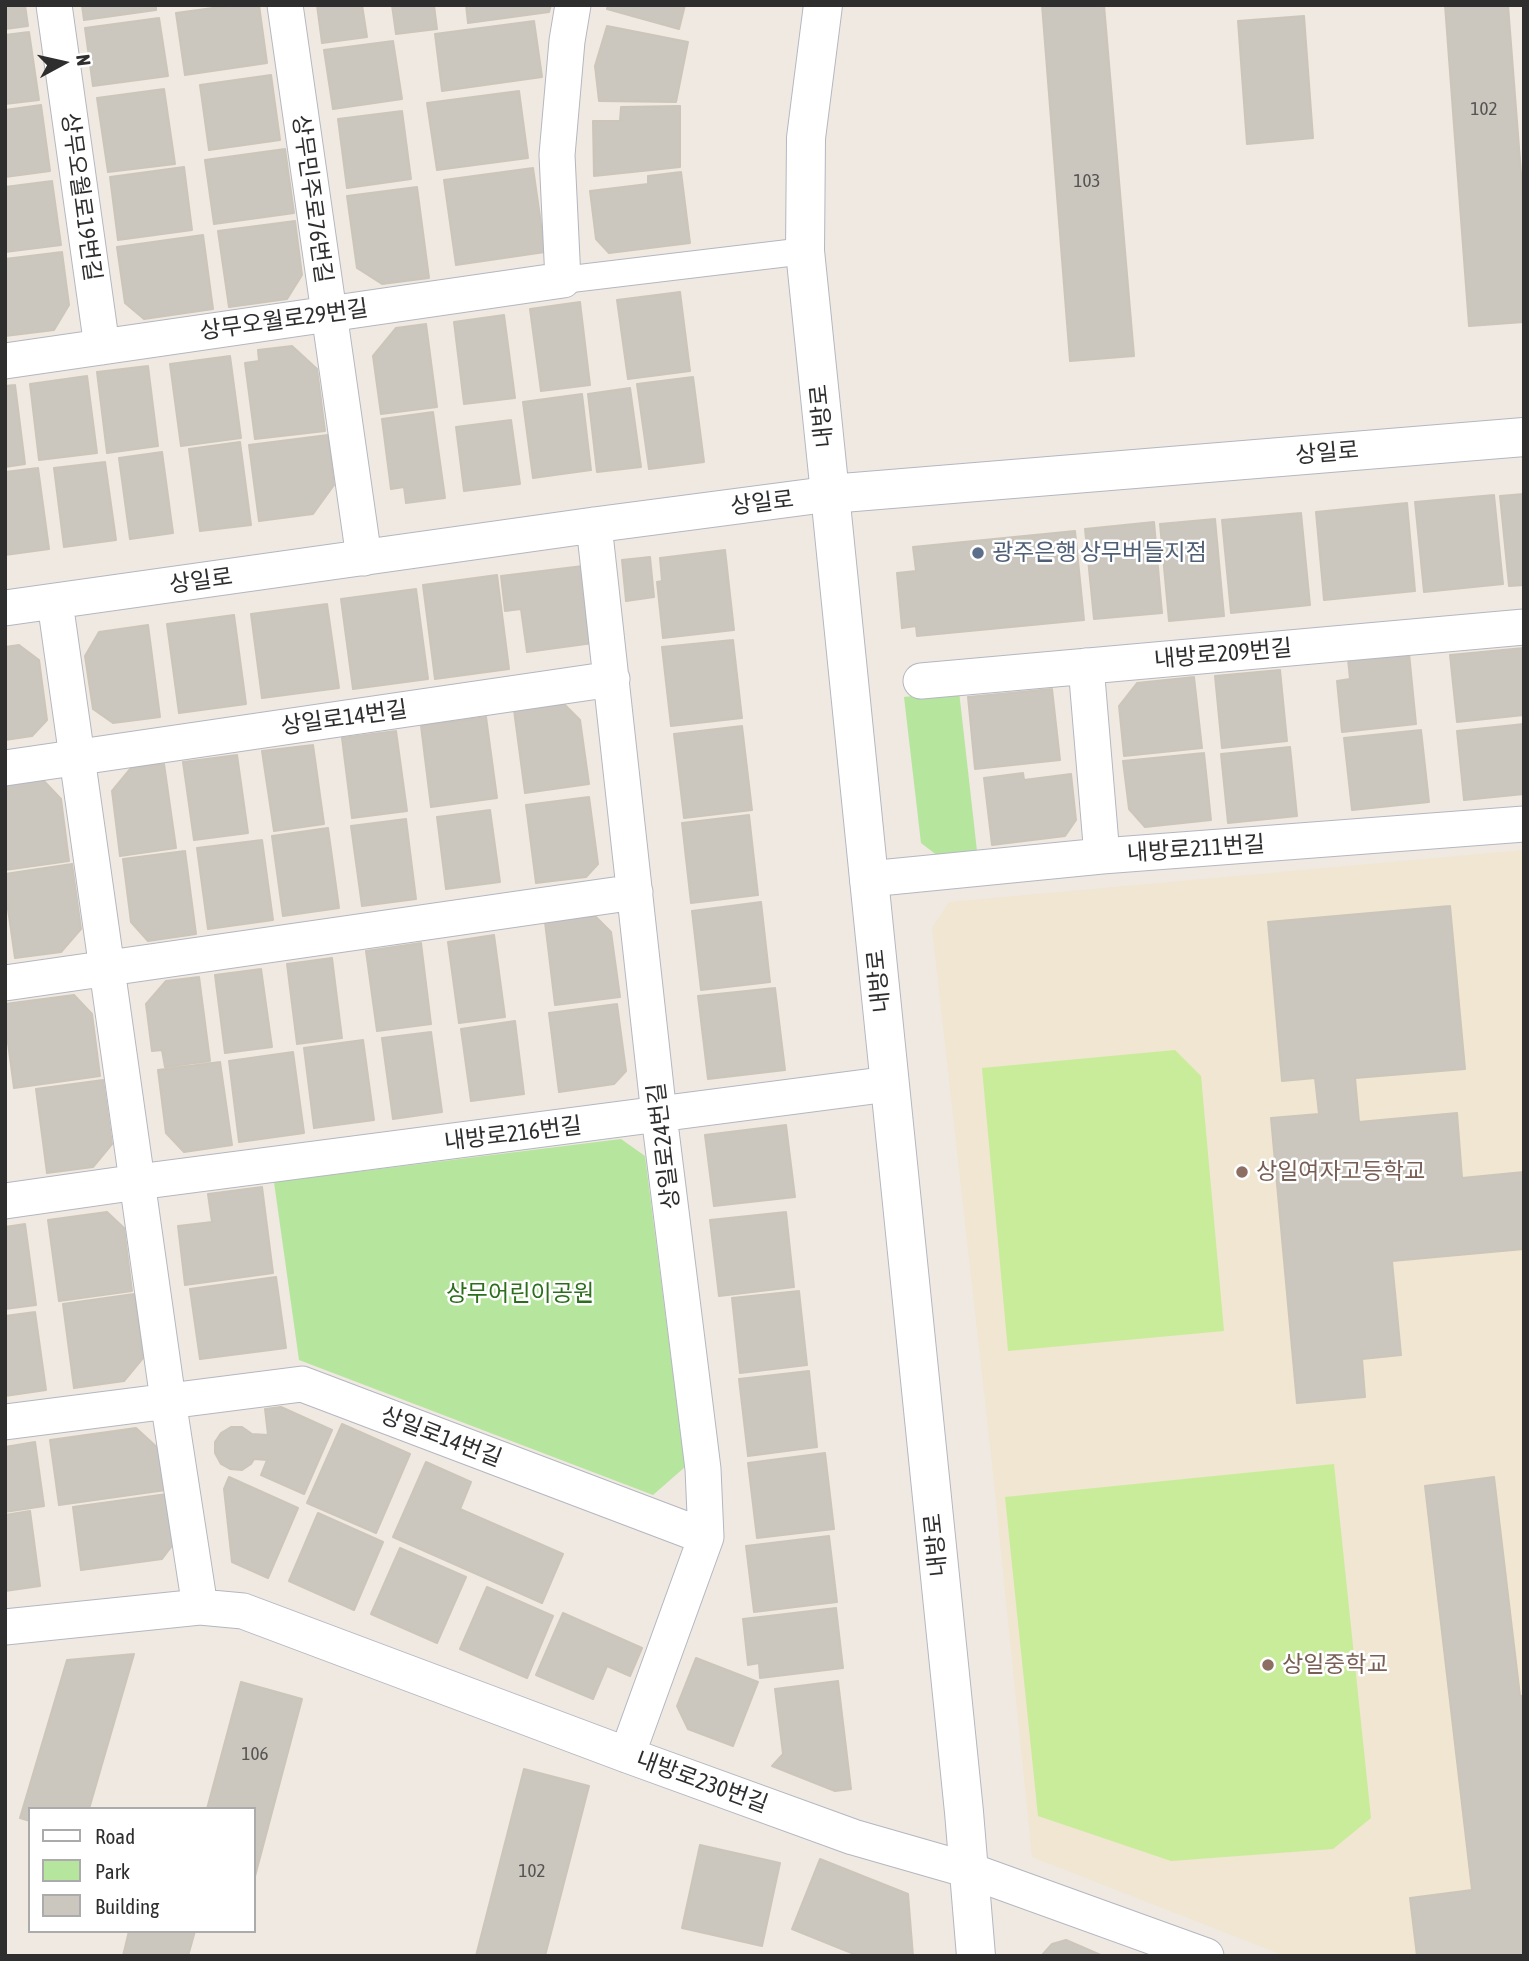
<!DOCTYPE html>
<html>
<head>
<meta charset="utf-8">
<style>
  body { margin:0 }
  #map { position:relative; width:1529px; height:1961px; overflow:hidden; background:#efe9e1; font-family:"Asap Condensed",sans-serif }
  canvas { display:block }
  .frame { position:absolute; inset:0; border:7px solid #2e2e2e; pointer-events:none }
  .legend { position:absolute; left:28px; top:1807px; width:228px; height:126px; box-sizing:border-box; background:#fff; border:2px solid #ababab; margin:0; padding:9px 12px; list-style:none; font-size:21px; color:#2e2e2e }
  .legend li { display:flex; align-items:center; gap:14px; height:35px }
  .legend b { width:35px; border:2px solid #ababab }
  .north { position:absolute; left:28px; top:28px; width:70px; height:70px; -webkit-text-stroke:5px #fff; paint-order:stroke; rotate:82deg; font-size:19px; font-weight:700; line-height:28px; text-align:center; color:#2e2e2e }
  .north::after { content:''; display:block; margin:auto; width:24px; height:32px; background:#2e2e2e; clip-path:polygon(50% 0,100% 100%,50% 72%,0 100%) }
</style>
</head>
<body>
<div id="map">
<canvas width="1529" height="1961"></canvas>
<div class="frame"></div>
<ul class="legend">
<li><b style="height:9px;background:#fff"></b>Road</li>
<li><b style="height:19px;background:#b6e59e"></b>Park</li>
<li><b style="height:19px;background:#cbc7bf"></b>Building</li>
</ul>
<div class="north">N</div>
</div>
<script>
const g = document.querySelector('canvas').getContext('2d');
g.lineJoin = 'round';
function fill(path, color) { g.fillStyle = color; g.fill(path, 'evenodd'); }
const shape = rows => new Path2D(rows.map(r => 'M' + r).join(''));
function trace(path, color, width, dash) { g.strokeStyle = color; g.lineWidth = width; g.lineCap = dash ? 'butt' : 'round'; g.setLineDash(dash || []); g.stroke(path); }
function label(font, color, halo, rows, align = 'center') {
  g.font = font + ' "Asap Condensed","Noto Sans KR",sans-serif'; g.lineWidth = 5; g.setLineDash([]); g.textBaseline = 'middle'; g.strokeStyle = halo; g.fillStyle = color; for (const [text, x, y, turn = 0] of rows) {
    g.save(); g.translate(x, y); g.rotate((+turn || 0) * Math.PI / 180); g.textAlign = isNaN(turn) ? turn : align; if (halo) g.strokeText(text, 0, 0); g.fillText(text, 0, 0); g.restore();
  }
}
fill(shape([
  [1524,850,1524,1956,1285,1956,1032,1857,993,1473,932,928,949,902]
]), '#f0e6d1');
fill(shape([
  [959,691,977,851,938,856,921,843,904,697],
  [621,1139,645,1156,685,1467,653,1495,299,1360,274,1182]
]), '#b6e59e');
fill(shape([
  [1175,1050,1201,1076,1224,1331,1008,1351,982,1068],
  [1334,1464,1371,1818,1333,1849,1171,1861,1038,1816,1005,1497]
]), '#c9ec9a');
const building = shape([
  [5,5,25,5,28,26,5,29,5,5],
  [82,5,156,5,156,10,84,20,82,5],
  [235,5,259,5,267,63,185,75,176,13,235,5],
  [317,5,362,5,367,37,322,43,317,5],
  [392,5,434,5,437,29,396,34,392,5],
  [466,5,551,5,549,12,468,23,466,5],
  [608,5,685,5,679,29,607,9,608,5],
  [1042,5,1104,5,1134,356,1070,361,1042,5],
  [1445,5,1508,5,1524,212,1524,322,1469,326,1445,5],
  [1304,16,1313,138,1247,144,1238,21,1304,16],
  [159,18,168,76,93,86,85,28,159,18],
  [534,21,542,77,442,91,435,34,534,21],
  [607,26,688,42,676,102,599,101,595,66,607,26],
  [29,32,39,100,5,104,5,35,29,32],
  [393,41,402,99,333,109,324,50,393,41],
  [271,75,280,140,209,150,200,85,271,75],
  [164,89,175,164,108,172,97,98,164,89],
  [519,91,528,158,437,170,427,103,519,91],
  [41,105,50,171,5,177,5,110,41,105],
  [680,106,680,167,594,176,593,121,620,121,621,107,680,106],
  [402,111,411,179,347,188,338,119,402,111],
  [285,149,294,213,214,224,205,160,285,149],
  [184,167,192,230,118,240,110,177,184,167],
  [533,168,545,252,456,265,444,180,533,168],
  [681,172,690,243,609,253,596,239,590,191,648,184,648,176,681,172],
  [52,181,61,245,5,252,5,187,52,181],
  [417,187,429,278,382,284,357,268,347,196,417,187],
  [295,221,302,275,287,299,229,307,218,231,295,221],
  [203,235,213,309,144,319,125,303,117,247,203,235],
  [62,252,69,305,54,330,5,336,5,259,62,252],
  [680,292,690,371,628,379,617,300,680,292],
  [580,302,590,385,541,391,530,309,580,302],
  [504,315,515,398,464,404,454,322,504,315],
  [426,324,437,407,381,414,373,356,396,328,426,324],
  [292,346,317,369,325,431,255,439,245,363,259,361,258,350,292,346],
  [230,356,241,438,181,446,170,364,230,356],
  [148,366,158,446,107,453,97,372,148,366],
  [87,376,97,453,39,460,30,384,87,376],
  [693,377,704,462,649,469,637,384,693,377],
  [15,385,25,464,5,467,5,386,15,385],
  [630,388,641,467,597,472,588,394,630,388],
  [582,394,591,470,533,478,523,402,582,394],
  [433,412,445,498,406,503,404,487,391,489,382,419,433,412],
  [511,420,520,484,464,491,456,427,511,420],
  [328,435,334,485,313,514,259,521,249,445,328,435],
  [240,442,251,525,200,531,189,449,240,442],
  [162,452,173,533,130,539,119,458,162,452],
  [105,462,116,540,64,547,54,468,105,462],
  [38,468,49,549,5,555,5,472,38,468],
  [1524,494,1524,585,1509,586,1500,496,1524,494],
  [1494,495,1503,584,1424,592,1415,502,1494,495],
  [1407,503,1415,591,1324,600,1316,512,1407,503],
  [1301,513,1310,605,1231,613,1222,520,1301,513],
  [1215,519,1224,616,1169,621,1160,524,1215,519],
  [1154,522,1162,613,1094,619,1085,529,1154,522],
  [1075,531,1084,620,917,636,916,626,902,628,897,573,916,571,913,547,1075,531],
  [725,550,734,630,663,638,657,582,662,581,660,558,725,550],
  [650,557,654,597,626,601,622,560,650,557],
  [583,566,593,643,527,652,521,609,505,611,501,576,583,566],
  [497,575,509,669,435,679,423,585,497,575],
  [416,589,428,679,353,689,341,599,416,589],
  [327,604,339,688,262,698,251,614,327,604],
  [234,615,246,704,179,713,167,624,234,615],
  [148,625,160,717,113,723,93,709,85,656,99,632,148,625],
  [733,640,742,718,671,726,662,647,733,640],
  [19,645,39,660,47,720,32,736,5,740,5,647,19,645],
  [1524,648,1524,715,1457,722,1450,655,1524,648],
  [1409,653,1416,724,1342,732,1337,681,1350,679,1348,659,1409,653],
  [1280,670,1287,741,1222,748,1215,676,1280,670],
  [1194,677,1202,748,1124,756,1119,706,1137,683,1194,677],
  [1052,689,1060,760,975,769,968,697,1052,689],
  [563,703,580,720,589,784,525,793,514,710,563,703],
  [486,717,497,798,431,807,421,726,486,717],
  [1524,724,1524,794,1464,800,1457,731,1524,724],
  [742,726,752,810,684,818,674,734,742,726],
  [1421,730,1429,802,1352,810,1344,738,1421,730],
  [396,731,407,811,352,818,342,738,396,731],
  [313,745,324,824,274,831,262,751,313,745],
  [1290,747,1297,816,1228,823,1221,754,1290,747],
  [1204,753,1211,820,1145,827,1129,809,1123,761,1204,753],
  [237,755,248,833,194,840,183,762,237,755],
  [164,764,176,848,120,856,112,791,131,768,164,764],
  [1023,773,1024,780,1071,774,1076,820,1065,836,992,845,984,778,1023,773],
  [43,780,61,799,69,861,5,870,5,785,43,780],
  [589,797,598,864,586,877,536,883,526,805,589,797],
  [490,810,500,882,446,889,437,817,490,810],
  [749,815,758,895,691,903,682,823,749,815],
  [406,819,416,899,362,906,351,826,406,819],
  [328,828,339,908,283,916,272,836,328,828],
  [262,840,273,920,208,929,197,848,262,840],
  [185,851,196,934,148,941,131,922,123,859,185,851],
  [72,864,81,929,61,952,15,958,5,888,5,874,72,864],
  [761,902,770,982,701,990,692,911,761,902],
  [1450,906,1465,1069,1355,1078,1359,1122,1457,1113,1462,1178,1524,1172,1524,1249,1392,1261,1401,1355,1362,1359,1365,1397,1297,1403,1271,1118,1319,1114,1315,1078,1282,1081,1268,922,1450,906],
  [595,916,611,932,620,997,555,1005,545,922,595,916],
  [494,935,505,1017,459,1023,448,942,494,935],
  [421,943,431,1024,377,1031,366,951,421,943],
  [332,958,342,1038,297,1044,287,964,332,958],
  [261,969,272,1047,225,1053,215,975,261,969],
  [199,977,210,1061,165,1067,162,1050,152,1051,146,1004,166,981,199,977],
  [775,988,785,1070,708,1079,698,996,775,988],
  [74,995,92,1014,100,1076,14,1088,5,1020,5,1004,74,995],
  [617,1004,626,1071,614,1084,559,1092,549,1013,617,1004],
  [515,1021,524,1094,471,1101,461,1029,515,1021],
  [431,1032,442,1112,393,1119,382,1038,431,1032],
  [363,1040,374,1120,314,1128,304,1048,363,1040],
  [293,1052,304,1133,239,1142,229,1061,293,1052],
  [220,1062,232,1145,184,1152,166,1133,158,1070,220,1062],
  [103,1080,112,1144,93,1167,47,1173,36,1089,103,1080],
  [786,1125,795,1197,714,1206,705,1135,786,1125],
  [262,1187,273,1273,185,1285,178,1226,212,1222,208,1194,262,1187],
  [107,1212,124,1228,132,1291,59,1301,48,1220,107,1212],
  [786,1212,794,1287,719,1296,710,1220,786,1212],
  [25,1224,36,1305,5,1309,5,1227,25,1224],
  [276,1277,286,1348,200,1359,190,1289,276,1277],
  [799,1291,807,1365,740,1373,732,1298,799,1291],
  [134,1294,143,1358,124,1381,74,1388,63,1304,134,1294],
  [35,1312,46,1390,5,1396,5,1316,35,1312],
  [809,1371,817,1447,748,1456,739,1379,809,1371],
  [281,1407,332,1430,304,1494,261,1475,267,1460,254,1459,251,1464,242,1470,230,1469,221,1464,215,1453,215,1442,221,1433,231,1427,242,1427,252,1434,268,1435,265,1409,281,1407],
  [342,1424,410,1454,376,1533,307,1503,342,1424],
  [136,1428,161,1451,166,1490,59,1505,50,1440,136,1428],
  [35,1442,44,1506,5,1512,5,1447,35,1442],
  [825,1453,834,1529,757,1538,748,1463,825,1453],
  [426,1462,471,1482,460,1509,563,1554,542,1603,393,1537,426,1462],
  [229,1477,298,1508,268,1578,232,1562,224,1489,229,1477],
  [1494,1477,1520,1696,1524,1696,1524,1956,1417,1956,1410,1898,1472,1890,1425,1486,1494,1477],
  [167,1494,174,1543,162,1559,81,1570,73,1507,167,1494],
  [30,1511,40,1586,5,1591,5,1515,30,1511],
  [318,1513,383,1542,354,1610,289,1581,318,1513],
  [829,1536,837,1602,754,1612,746,1546,829,1536],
  [400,1548,466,1577,437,1643,371,1614,400,1548],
  [487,1587,553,1616,527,1678,460,1649,487,1587],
  [836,1608,843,1668,760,1678,759,1663,748,1665,743,1619,836,1608],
  [563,1613,642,1648,630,1676,607,1666,593,1699,536,1675,563,1613],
  [134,1654,89,1809,30,1809,30,1821,20,1818,67,1660,134,1654],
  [696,1658,758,1682,733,1746,688,1729,677,1706,696,1658],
  [838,1681,851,1789,835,1791,772,1766,783,1754,775,1689,838,1681],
  [241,1682,302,1699,254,1880,254,1809,207,1809,241,1682],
  [524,1769,589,1786,545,1956,476,1956,524,1769],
  [700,1845,780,1863,762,1946,682,1928,700,1845],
  [820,1859,908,1894,913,1956,859,1956,792,1929,820,1859],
  [129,1931,195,1931,188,1956,123,1956,129,1931],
  [1066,1940,1103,1956,1043,1956,1043,1954,1052,1944,1066,1940]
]);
fill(building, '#cbc7bf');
trace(building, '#cbc5ba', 2);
const pedestrian = shape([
  [563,280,805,251]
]);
const minor = shape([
  [54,5,102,347],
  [285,5,364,558],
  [5,361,563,280,557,155,567,41,573,5],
  [594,525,659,1115,703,1469,706,1537,627,1755],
  [55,602,168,1400,200,1607],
  [5,608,594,525,830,494],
  [1086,666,1102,856],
  [921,681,1524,627],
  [5,768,612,679],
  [869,879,1102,856,1524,824],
  [5,983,635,892],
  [5,1201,138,1182,889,1084],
  [5,1422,302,1384,706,1537],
  [5,1627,200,1607,243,1611,627,1755,853,1837,968,1870,1206,1956]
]);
const tertiary = shape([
  [823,5,806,138,805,251,830,494,1524,437],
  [869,879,964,1812,976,1956]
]);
const secondary = shape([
  [830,494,869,879]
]);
trace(pedestrian, '#b4b7c1', 28);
trace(minor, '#b4b7c1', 37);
trace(tertiary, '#b4b7c1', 40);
trace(secondary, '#b4b7c1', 40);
trace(pedestrian, '#fff', 26);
trace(minor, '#fff', 35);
trace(tertiary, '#fff', 38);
trace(secondary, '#fff', 38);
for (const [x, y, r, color] of [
  [978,553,7,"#5c6f8a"],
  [1242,1172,7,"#8d6e63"],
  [1268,1665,7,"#8d6e63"]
]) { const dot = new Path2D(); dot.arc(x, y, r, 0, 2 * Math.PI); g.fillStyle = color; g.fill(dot); trace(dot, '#fff', 2.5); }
label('19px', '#555452', null, [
  ["102",1484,109],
  ["103",1087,181],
  ["106",255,1754],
  ["102",532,1871]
]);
label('23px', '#2e2e2e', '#fff', [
  ["상무오월로19번길",81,197,82],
  ["상무민주로76번길",312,199,82],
  ["상무오월로29번길",284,320,-8],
  ["내방로",822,416,-96],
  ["상일로",1327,453,-5],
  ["상일로",762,503,-7],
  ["상일로",201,581,-8],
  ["내방로209번길",1223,654,-5],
  ["상일로14번길",344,718,-8],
  ["내방로211번길",1196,849,-4],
  ["내방로",879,981,-96],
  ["내방로216번길",513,1134,-7],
  ["상일로24번길",664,1146,-97],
  ["상일로14번길",441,1437,21],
  ["내방로",936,1545,-96],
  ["내방로230번길",702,1782,20]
]);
label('23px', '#4e5e75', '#fff', [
  ["광주은행 상무버들지점",992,553]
], 'left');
label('23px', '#785e54', '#fff', [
  ["상일여자고등학교",1256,1172],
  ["상일중학교",1282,1665]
], 'left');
label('23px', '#2c6e1b', '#fff', [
  ["상무어린이공원",520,1294]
]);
</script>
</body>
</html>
